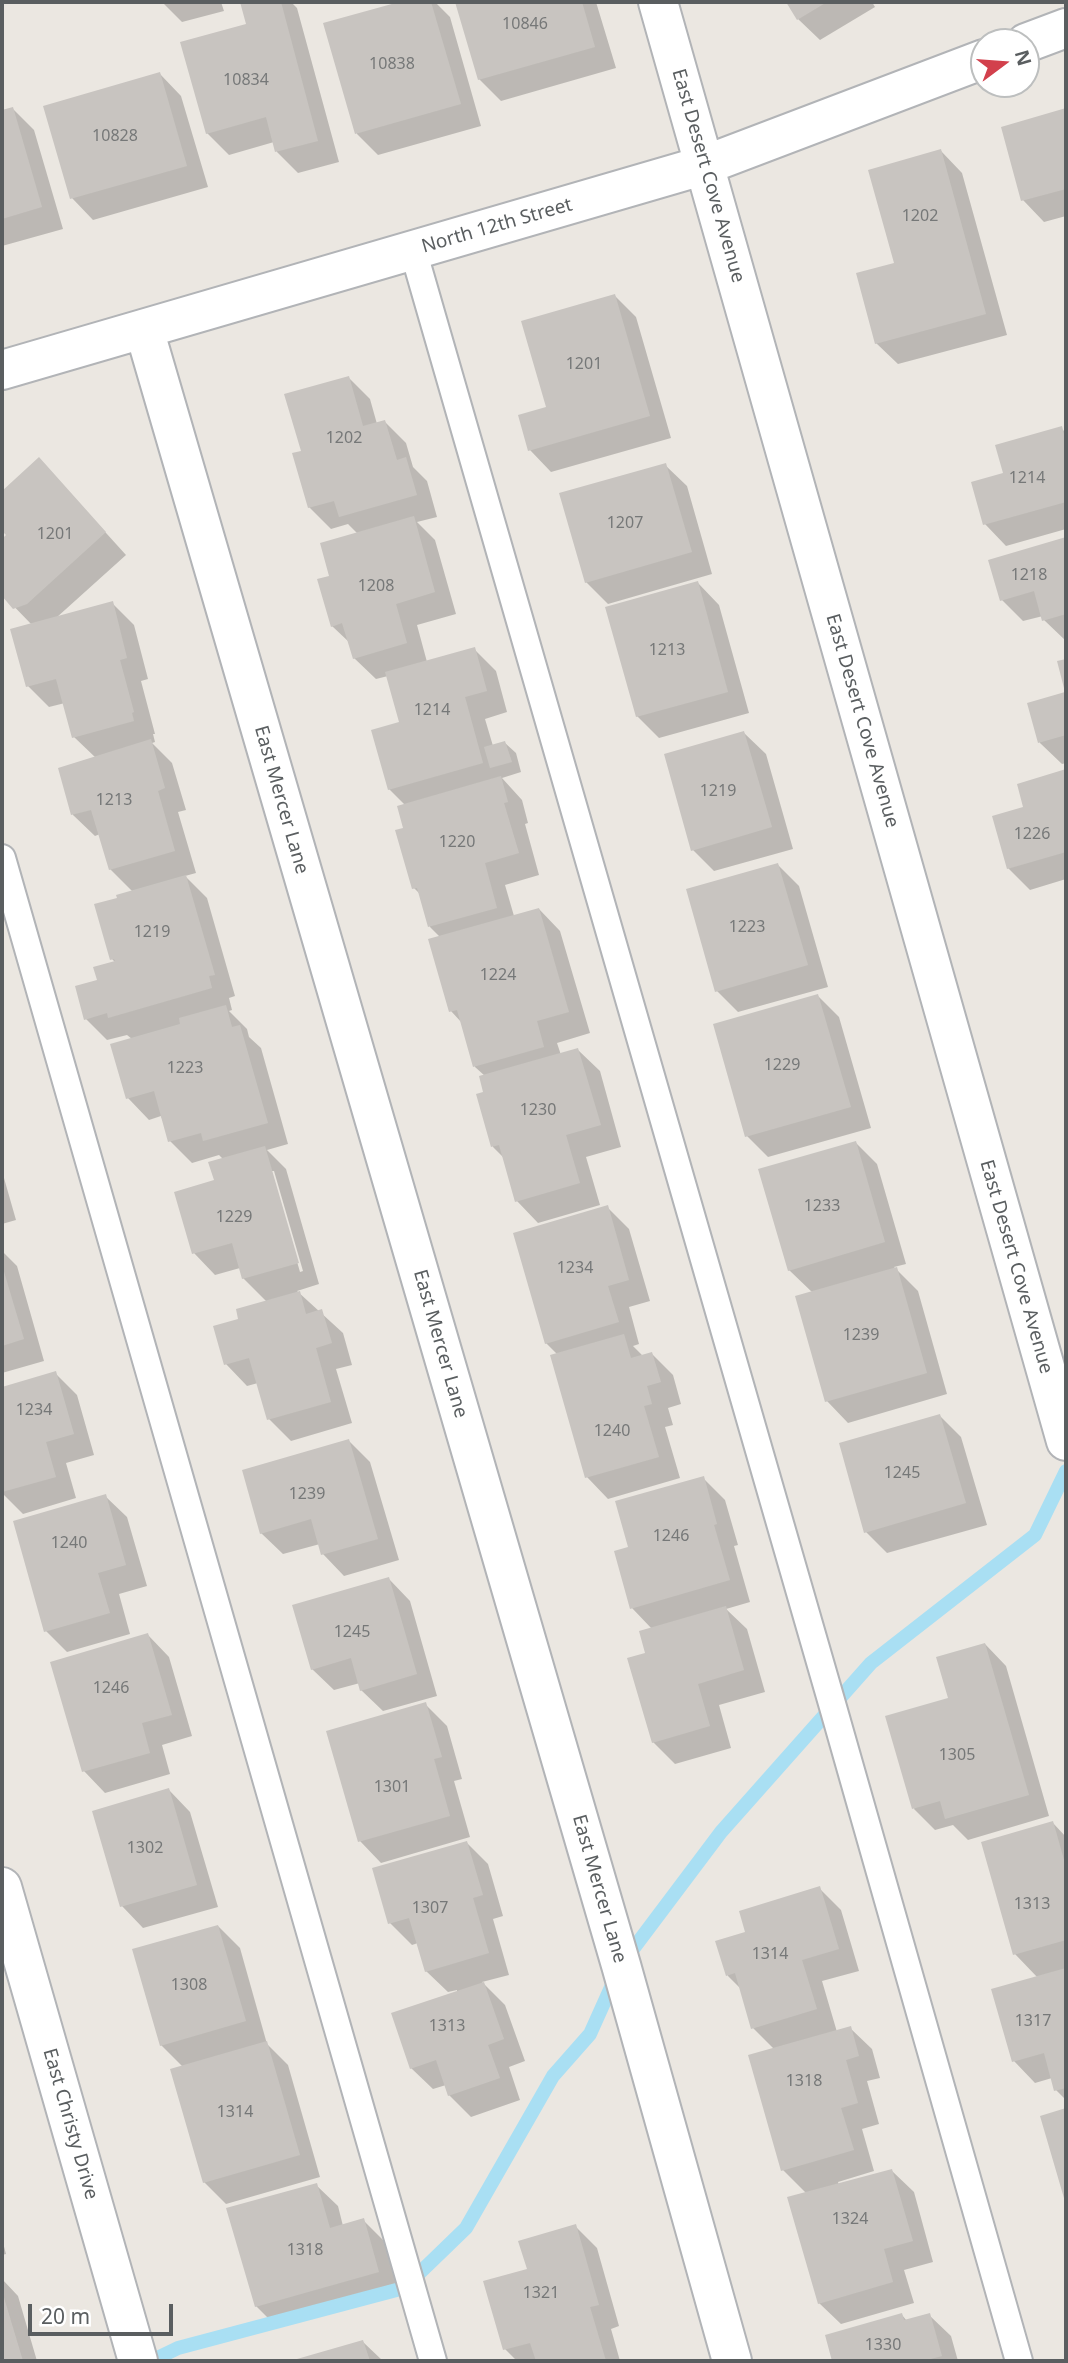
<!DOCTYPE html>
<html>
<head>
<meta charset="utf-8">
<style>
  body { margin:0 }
  #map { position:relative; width:1068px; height:2363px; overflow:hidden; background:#ebe7e1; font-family:"Noto Sans",sans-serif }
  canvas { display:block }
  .frame { position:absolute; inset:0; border:4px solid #5a5e60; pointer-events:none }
  .north { position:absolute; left:970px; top:28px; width:70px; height:70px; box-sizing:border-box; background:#fff; border:2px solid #bdbfbf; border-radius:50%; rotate:74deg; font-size:19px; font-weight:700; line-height:28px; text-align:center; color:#5a5e60 }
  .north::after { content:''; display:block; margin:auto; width:24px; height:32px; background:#d2404c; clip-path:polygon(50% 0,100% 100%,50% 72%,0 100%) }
  .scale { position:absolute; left:28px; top:2304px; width:145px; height:32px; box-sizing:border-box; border:4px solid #5a5e60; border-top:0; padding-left:9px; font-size:21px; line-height:24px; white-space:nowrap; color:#5a5e60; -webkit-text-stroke:5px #fff; paint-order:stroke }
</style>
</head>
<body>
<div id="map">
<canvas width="1068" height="2363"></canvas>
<div class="frame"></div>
<div class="north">N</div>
<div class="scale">20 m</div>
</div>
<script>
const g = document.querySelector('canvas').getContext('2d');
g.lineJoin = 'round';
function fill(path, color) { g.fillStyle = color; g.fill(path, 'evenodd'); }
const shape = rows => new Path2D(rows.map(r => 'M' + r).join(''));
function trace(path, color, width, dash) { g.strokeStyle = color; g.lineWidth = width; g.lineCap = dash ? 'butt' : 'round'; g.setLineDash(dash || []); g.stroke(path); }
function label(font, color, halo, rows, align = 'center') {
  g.font = font + ' "Noto Sans",sans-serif'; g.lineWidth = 6; g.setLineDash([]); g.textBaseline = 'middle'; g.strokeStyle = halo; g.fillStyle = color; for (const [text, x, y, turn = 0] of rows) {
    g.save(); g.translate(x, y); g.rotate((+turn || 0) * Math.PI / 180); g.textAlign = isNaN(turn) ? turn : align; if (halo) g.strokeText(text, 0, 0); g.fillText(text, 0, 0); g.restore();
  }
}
fill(shape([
  [162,2,221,2,224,11,182,22],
  [242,2,291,2,297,8,339,162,298,173,277,152,274,142,229,155,207,133,248,25],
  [405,2,435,2,450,17,481,126,378,155,357,134,325,25],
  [457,2,596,2,616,68,501,101,479,79],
  [788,2,872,2,875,7,820,40,798,19],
  [160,74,181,96,208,187,93,220,72,198],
  [13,109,34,130,63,229,2,246,2,112],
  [1066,110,1066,216,1044,222,1023,200,1003,128],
  [941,151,962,173,1007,335,898,364,876,343],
  [615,296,636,317,671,438,551,472,530,450,548,408],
  [349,378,370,399,377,424,385,422,406,443,413,467,427,481,437,517,417,522,435,540,456,614,417,625,427,662,474,649,496,671,507,712,485,719,493,746,505,743,516,753,521,772,502,778,522,800,528,823,525,824,539,875,505,885,514,916,539,909,560,931,590,1033,557,1043,561,1055,578,1050,600,1071,621,1147,586,1157,600,1205,538,1223,517,1201,504,1158,493,1147,485,1076,475,1067,462,1023,451,1011,441,938,430,927,421,895,414,888,405,829,405,805,389,789,401,723,388,676,376,679,354,658,350,643,332,626,331,577,358,534,348,524,331,529,309,507,303,452],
  [1061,428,1066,433,1066,529,1006,546,985,524,1005,474],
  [39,459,126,555,56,618,112,603,134,625,148,679,141,681,155,734,153,734,155,742,152,743,172,763,186,810,178,812,196,873,185,876,207,898,235,996,229,998,232,1010,229,1011,247,1029,249,1037,261,1048,288,1144,267,1150,286,1169,319,1284,297,1291,343,1333,352,1365,336,1369,352,1423,291,1441,269,1419,258,1383,247,1386,226,1364,241,1320,267,1302,243,1278,240,1268,215,1275,194,1253,224,1160,219,1155,192,1163,170,1141,161,1116,149,1120,128,1098,132,1039,127,1035,107,1040,86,1019,99,981,115,962,112,959,119,899,133,892,110,869,100,834,95,836,73,815,60,769,96,758,74,737,65,703,49,707,28,686,32,625,2,594,2,542,9,535,2,528,2,493],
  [271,1171,274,1171,303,1271,300,1272],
  [665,465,687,486,712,574,608,604,586,582],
  [1066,539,1066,641,1044,620,1043,616,1023,621,1002,600,990,561],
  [698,583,719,605,749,713,659,738,637,716],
  [1066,694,1066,763,1062,764,1040,743,1029,705],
  [744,733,766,754,793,849,714,871,693,850],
  [1066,771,1066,879,1030,890,1008,868,1025,808,1019,785],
  [778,865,799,886,828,987,738,1012,717,991],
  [818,996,839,1017,871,1128,768,1157,747,1136],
  [856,1143,877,1164,906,1264,894,1267,918,1291,947,1394,848,1423,827,1401,813,1293,789,1270],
  [2,1171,16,1220,2,1224],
  [607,1207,629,1229,650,1301,629,1307,639,1344,633,1346,643,1356,652,1354,673,1375,681,1404,668,1408,673,1425,665,1427,680,1478,608,1499,587,1477,558,1355,546,1343],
  [2,1251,17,1266,44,1361,2,1373],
  [55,1373,77,1395,94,1455,66,1463,76,1498,23,1514,2,1493,2,1389],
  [940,1416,961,1437,987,1525,887,1553,866,1532],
  [349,1441,370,1462,399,1560,344,1576,323,1554,320,1544,283,1554,261,1533],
  [703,1478,725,1500,738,1545,734,1546,750,1602,726,1609,747,1629,765,1692,719,1705,731,1748,675,1764,653,1742,647,1654,652,1629,632,1608,630,1548],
  [105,1496,127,1517,147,1586,119,1594,130,1634,67,1652,46,1631],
  [389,1579,410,1601,437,1696,383,1711,361,1690,360,1683,334,1690,312,1669],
  [148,1635,169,1657,192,1736,162,1745,170,1774,105,1793,84,1771],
  [985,1644,1006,1666,1049,1816,968,1840,953,1825,935,1830,914,1809,950,1699],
  [425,1704,447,1726,462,1779,454,1781,470,1837,381,1863,360,1841],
  [169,1790,190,1812,218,1907,143,1928,122,1906],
  [1053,1823,1066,1837,1066,2100,1056,2090,1052,2078,1035,2083,1014,2061,1038,1978,1015,1954],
  [467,1843,488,1864,503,1916,493,1919,509,1975,482,1982,505,2005,525,2061,509,2067,520,2100,471,2117,449,2095,446,2085,433,2089,411,2068,457,1993,457,1990,448,1992,426,1971,418,1943,412,1945,390,1923],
  [819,1888,841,1910,859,1971,822,1981,837,2032,850,2028,872,2049,880,2078,867,2081,879,2124,862,2129,874,2171,838,2182,839,2185,892,2171,914,2192,933,2262,904,2270,914,2303,841,2324,819,2303,807,2194,783,2170,775,2050,753,2028,741,1989,728,1976,718,1942,747,1933],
  [218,1926,240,1948,267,2044,288,2065,320,2177,226,2204,204,2182,183,2067,161,2045],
  [316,2185,338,2206,343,2226,363,2220,385,2242,399,2293,278,2328,256,2306],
  [575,2226,597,2248,619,2326,611,2329,620,2361,517,2361,505,2349,529,2270],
  [2,2239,6,2254,2,2255],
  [2,2279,18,2296,37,2361,2,2361],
  [902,2315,907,2321,929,2315,951,2336,958,2361,834,2361,827,2336],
  [363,2342,383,2361,294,2361]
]), '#0003');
trace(shape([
  [151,2361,178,2348,404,2288,466,2228,553,2076,590,2034,621,1965,721,1832,871,1663,1035,1535,1066,1471]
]), '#a9dff3', 14);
fill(shape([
  [240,2,281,2,318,141,275,152,266,117,206,134,180,42,246,24],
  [399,2,431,2,461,104,355,134,323,23],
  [455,2,582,2,595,47,478,80],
  [786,2,827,2,797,20],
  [160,72,187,166,70,199,43,106],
  [13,107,42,207,2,219,2,110],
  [1066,108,1066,189,1021,201,1001,127],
  [941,149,986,314,875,344,856,273,894,263,868,170],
  [615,294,650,416,528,451,518,415,546,407,521,321],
  [349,376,363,426,385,420,397,460,406,457,417,495,339,517,334,501,308,508,292,453,301,451,284,394],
  [1062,426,1066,442,1066,502,983,525,971,482,1003,473,995,445],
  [39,457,106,532,27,604,13,609,2,596,2,539,6,535,2,531,2,491],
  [666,463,692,552,585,583,559,493],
  [414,516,435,592,396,604,407,643,353,659,342,623,331,627,317,579,329,576,320,543],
  [1066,537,1066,614,1042,621,1034,591,1000,601,988,560],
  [698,581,728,692,636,717,605,607],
  [113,601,127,658,120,660,134,712,132,713,134,721,72,738,56,679,26,687,10,629],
  [475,647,487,691,465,697,483,763,388,790,371,730,399,722,385,672],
  [1066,659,1066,735,1038,743,1027,703,1065,692,1057,661],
  [744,731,772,827,691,851,664,754],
  [151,739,165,788,158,791,175,851,109,870,91,810,71,815,58,768],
  [505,741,512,762,490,768,484,747],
  [1066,769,1066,852,1007,869,992,816,1023,807,1017,784],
  [501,776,508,802,504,803,519,853,485,863,497,908,428,927,417,888,412,889,395,830,403,828,397,806],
  [778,863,808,965,715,992,686,889],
  [186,875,215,975,209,976,212,988,108,1018,107,1013,84,1020,75,986,97,980,93,967,115,961,114,959,110,960,94,904,117,898,116,895],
  [539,908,569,1012,537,1021,544,1047,473,1067,457,1010,449,1012,428,939],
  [818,994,851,1107,745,1137,713,1024],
  [226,1005,232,1027,240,1025,268,1123,203,1141,201,1133,168,1142,154,1091,126,1099,110,1044,180,1024,179,1018],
  [578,1048,601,1125,566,1135,580,1183,515,1202,499,1145,491,1147,476,1094,483,1092,479,1076],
  [856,1141,885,1242,788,1271,758,1169],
  [265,1146,299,1263,242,1279,232,1243,192,1254,174,1192,214,1180,208,1162],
  [608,1205,629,1280,608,1286,619,1322,545,1344,513,1233],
  [2,1265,24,1339,2,1346],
  [897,1267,927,1373,825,1402,795,1296],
  [300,1291,306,1314,322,1309,332,1343,316,1348,331,1402,267,1420,249,1358,224,1365,213,1326,238,1319,236,1309],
  [624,1334,631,1358,652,1352,661,1382,647,1386,652,1404,644,1406,659,1457,585,1478,550,1355],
  [56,1371,74,1434,46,1442,56,1477,2,1492,2,1387],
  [940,1414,966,1503,864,1533,839,1443],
  [349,1439,378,1539,321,1555,311,1519,260,1534,242,1470],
  [704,1476,717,1524,714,1525,730,1580,630,1609,614,1551,628,1547,615,1501],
  [106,1494,126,1565,98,1573,110,1613,44,1632,13,1521],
  [389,1577,417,1674,360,1691,351,1658,311,1670,292,1605],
  [726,1606,744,1670,698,1684,710,1726,652,1743,627,1658,645,1653,639,1631],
  [148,1633,172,1715,142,1723,150,1753,82,1772,50,1662],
  [985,1643,1029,1795,945,1819,940,1801,912,1809,885,1716,948,1698,936,1657],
  [426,1702,442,1757,434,1759,450,1816,358,1842,326,1731],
  [169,1788,197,1885,120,1907,92,1811],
  [1053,1821,1066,1867,1066,1940,1013,1955,981,1842],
  [467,1841,483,1895,473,1898,489,1953,425,1972,409,1918,388,1924,372,1868],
  [820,1886,839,1949,802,1960,817,2009,751,2029,735,1973,726,1976,715,1941,745,1932,739,1911],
  [218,1925,246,2021,160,2046,132,1949],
  [1066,1968,1066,2088,1054,2091,1044,2053,1012,2062,991,1989],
  [484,1982,504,2039,488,2045,500,2078,448,2096,436,2060,410,2069,391,2013],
  [851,2026,859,2056,846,2060,858,2103,841,2108,854,2150,781,2171,748,2055],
  [267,2041,300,2155,203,2183,170,2069],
  [1066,2108,1066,2205,1040,2116],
  [892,2169,913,2241,884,2249,893,2282,818,2304,787,2197],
  [317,2183,330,2228,364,2218,379,2272,255,2307,226,2208],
  [576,2224,599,2305,590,2307,606,2361,536,2361,530,2343,503,2350,483,2281,527,2269,518,2241],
  [2,2291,23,2361,2,2361],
  [902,2313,904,2320,930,2313,942,2356,923,2361,832,2361,825,2335],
  [363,2340,370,2361,290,2361]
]), '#c8c4c0');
const service = shape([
  [413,250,833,1707,1019,2361],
  [2,858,433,2361]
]);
const minor = shape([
  [658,2,1066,1441],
  [1026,43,1066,28],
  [144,329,621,1965,732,2361],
  [2,370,705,165,984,59],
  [2,1887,138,2361]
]);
trace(service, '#b2b4b7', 30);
trace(minor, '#b2b4b7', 42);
trace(service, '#fff', 26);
trace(minor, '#fff', 38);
label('16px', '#767878', null, [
  ["10846",525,24],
  ["10838",392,64],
  ["10834",246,80],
  ["10828",115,136],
  ["1202",920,216],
  ["1201",584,364],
  ["1202",344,438],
  ["1214",1027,478],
  ["1207",625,523],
  ["1201",55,534],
  ["1218",1029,575],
  ["1208",376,586],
  ["1213",667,650],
  ["1214",432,710],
  ["1219",718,791],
  ["1213",114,800],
  ["1226",1032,834],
  ["1220",457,842],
  ["1223",747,927],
  ["1219",152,932],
  ["1224",498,975],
  ["1229",782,1065],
  ["1223",185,1068],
  ["1230",538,1110],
  ["1233",822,1206],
  ["1229",234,1217],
  ["1234",575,1268],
  ["1239",861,1335],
  ["1234",34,1410],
  ["1240",612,1431],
  ["1245",902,1473],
  ["1239",307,1494],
  ["1246",671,1536],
  ["1240",69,1543],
  ["1245",352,1632],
  ["1246",111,1688],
  ["1305",957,1755],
  ["1301",392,1787],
  ["1302",145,1848],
  ["1313",1032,1904],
  ["1307",430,1908],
  ["1314",770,1954],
  ["1308",189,1985],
  ["1317",1033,2021],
  ["1313",447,2026],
  ["1318",804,2081],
  ["1314",235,2112],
  ["1324",850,2219],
  ["1318",305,2250],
  ["1321",541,2293],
  ["1330",883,2345]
]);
label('19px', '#5a5e60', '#fff', [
  ["East Desert Cove Avenue",708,176,74],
  ["North 12th Street",497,226,-16],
  ["East Desert Cove Avenue",862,721,74],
  ["East Mercer Lane",281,800,74],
  ["East Desert Cove Avenue",1016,1267,74],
  ["East Mercer Lane",440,1344,74],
  ["East Mercer Lane",599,1889,74],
  ["East Christy Drive",70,2124,74]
]);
</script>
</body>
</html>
